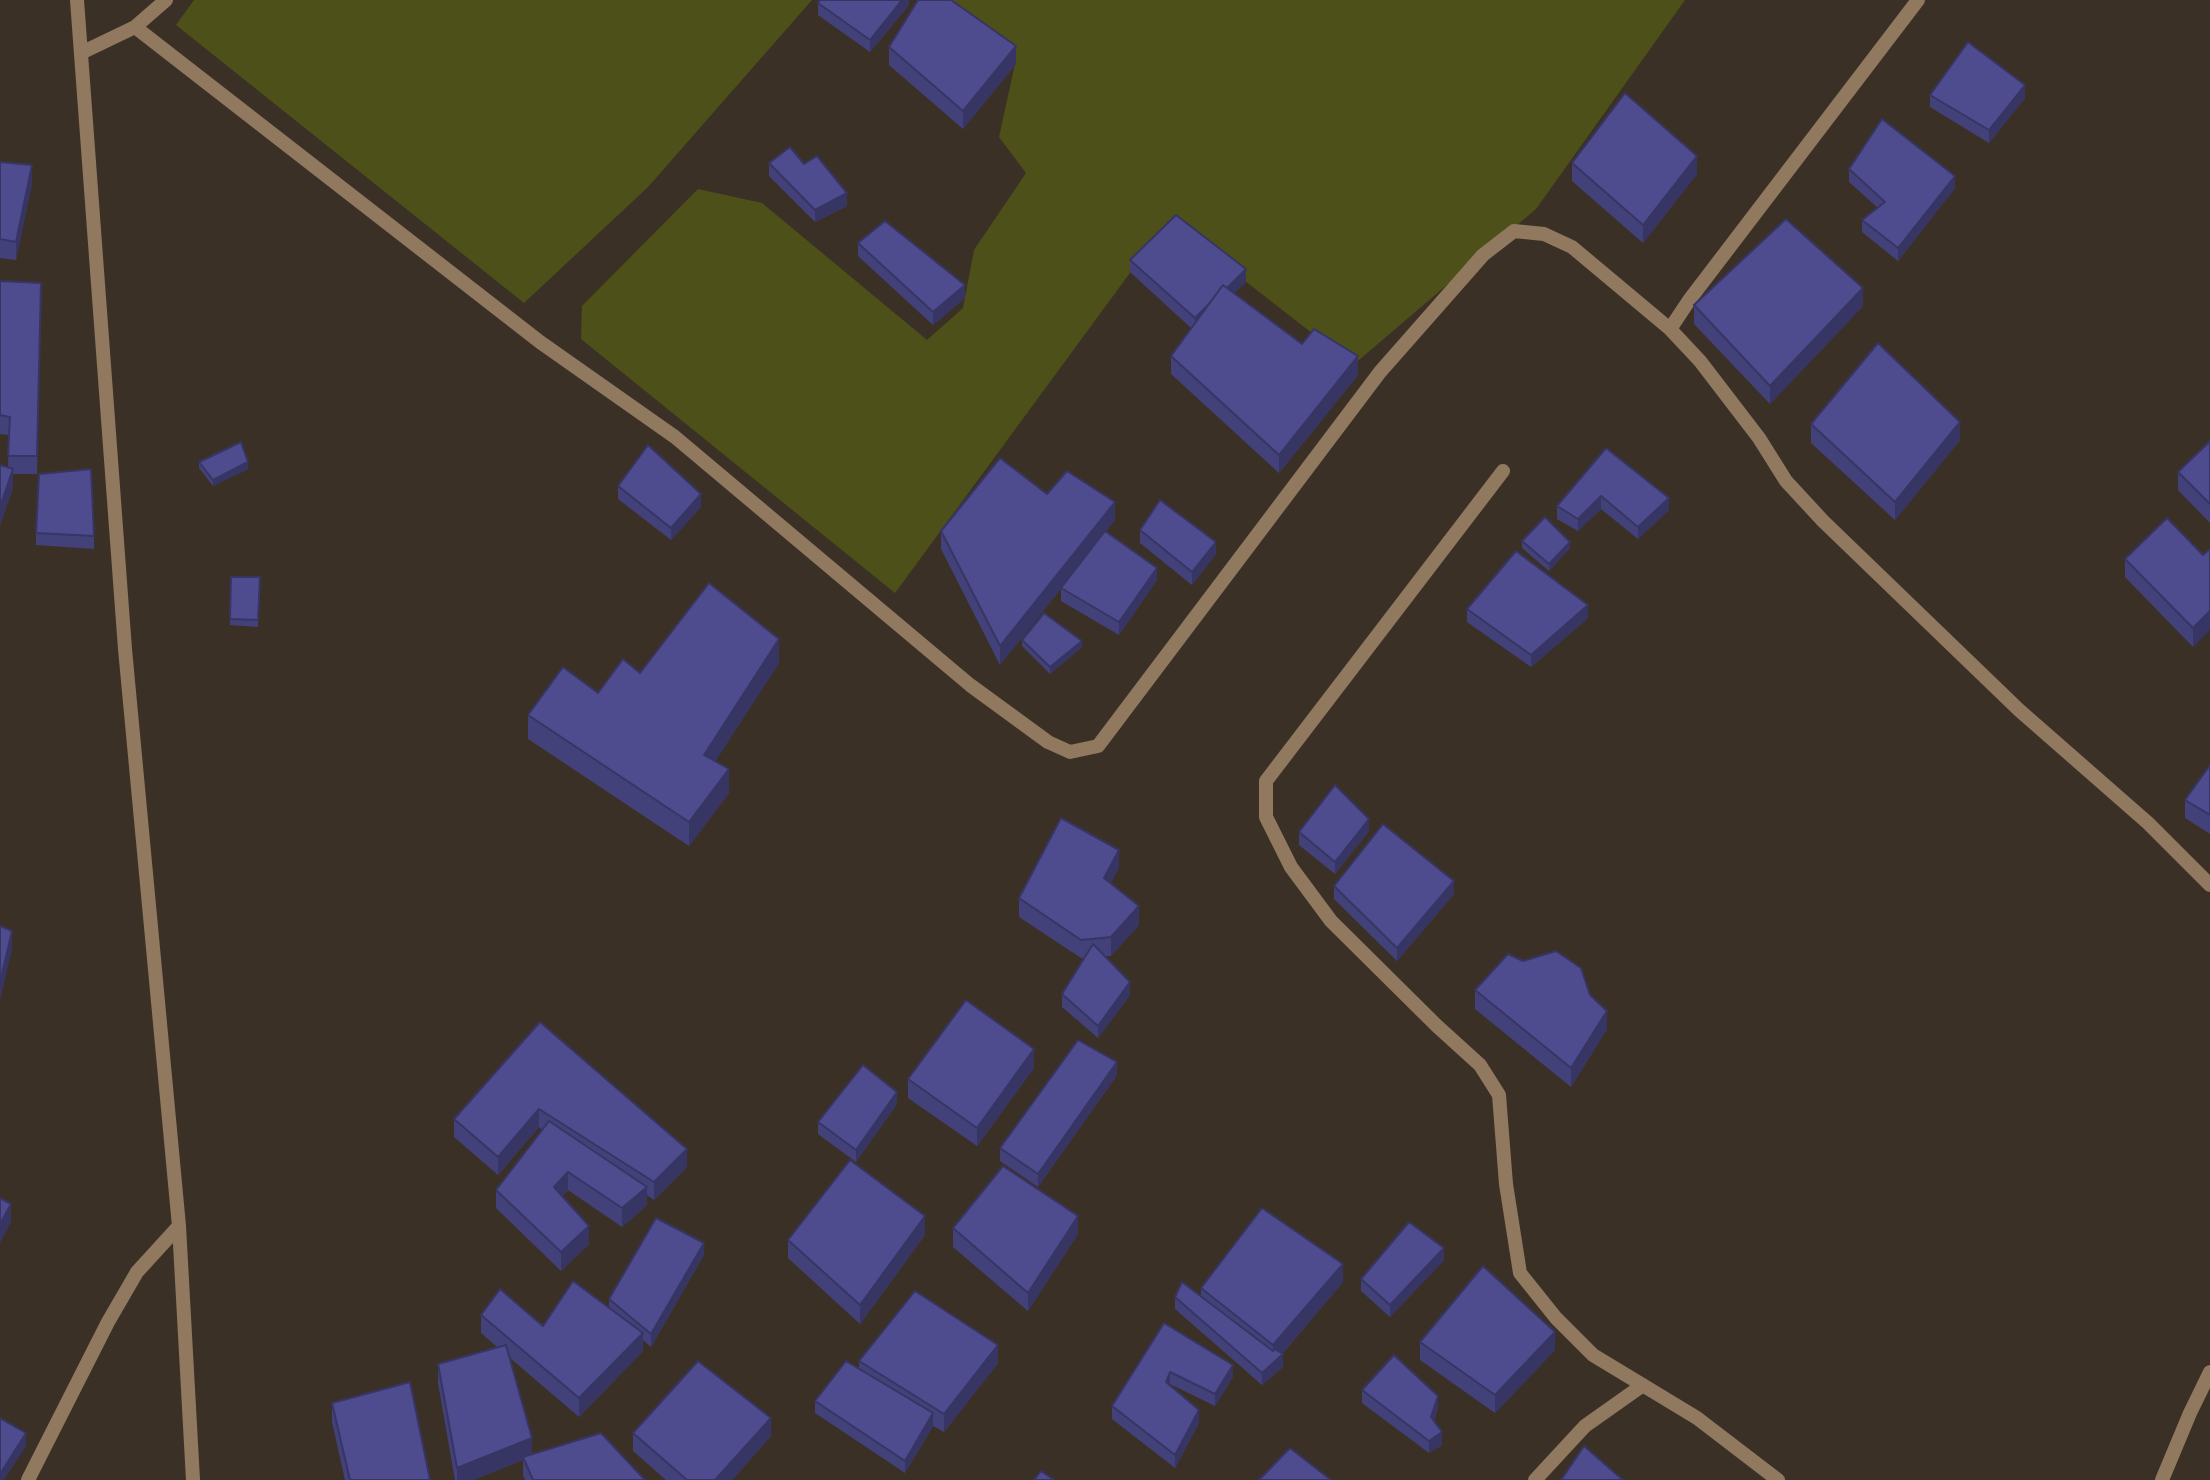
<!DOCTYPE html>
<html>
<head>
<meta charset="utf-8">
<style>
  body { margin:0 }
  canvas { display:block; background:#3b3025 }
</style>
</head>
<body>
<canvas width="2210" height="1480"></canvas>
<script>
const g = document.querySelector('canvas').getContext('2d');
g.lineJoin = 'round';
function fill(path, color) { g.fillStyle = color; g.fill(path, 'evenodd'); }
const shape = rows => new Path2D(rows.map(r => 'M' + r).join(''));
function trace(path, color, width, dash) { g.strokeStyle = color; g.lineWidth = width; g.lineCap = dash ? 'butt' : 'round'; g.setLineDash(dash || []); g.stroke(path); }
fill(shape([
  [194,0,812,0,648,187,524,303,176,25],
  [925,0,1685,0,1536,209,1353,365,1168,221,895,593,581,339,582,306,698,189,762,203,927,340,963,308,974,250,1026,173,999,137,1015,64]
]), '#4d5018');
trace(shape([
  [77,0,125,649,179,1226,193,1480],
  [1918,0,1690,299,1670,329,1700,361,1759,438,1786,481,1823,521,2019,710,2148,823,2210,885],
  [135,27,540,342,675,437,970,685,1048,742,1070,752,1098,746,1380,372,1483,255,1514,231,1544,234,1572,247,1670,329],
  [83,52,135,27,166,0],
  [1503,471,1266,781,1266,817,1291,867,1331,921,1437,1026,1480,1065,1499,1095,1506,1184,1520,1273,1556,1318,1593,1355,1697,1418,1778,1480],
  [28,1480,108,1322,137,1272,179,1226],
  [1535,1480,1585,1426,1643,1385],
  [2162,1480,2190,1413,2210,1372]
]), '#90795f', 14);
fill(shape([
  [909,0,909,5,870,52,818,15,818,3],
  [889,47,1016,64,963,129,889,65],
  [1930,95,2025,98,1989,143,1930,107],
  [0,162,32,183,16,260,0,258],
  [769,163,804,164,847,206,815,222,769,176],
  [1572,163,1697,174,1643,243,1572,181],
  [1849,169,1955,188,1898,261,1862,232,1862,220,1878,208,1849,182],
  [858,243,965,298,933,325,858,256],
  [1130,260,1246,282,1234,293,1302,344,1358,375,1279,473,1171,374,1171,356,1191,328,1130,272],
  [0,281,41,283,37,474,13,474,13,488,0,525,0,465,8,467,9,435,0,434],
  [1694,305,1863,306,1770,404,1694,324],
  [1811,424,1960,440,1895,520,1811,443],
  [2210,441,2210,523,2178,490,2178,472],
  [1606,448,1669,510,1638,539,1601,509,1578,531,1557,519,1557,506],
  [199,462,248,469,213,486,199,468],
  [618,486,701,507,671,540,618,499],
  [1047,494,1115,520,1106,531,1157,580,1119,635,1061,601,1061,588,1082,562,1000,665,941,549,941,531],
  [1140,530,1216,554,1192,585,1140,543],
  [36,533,94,536,94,549,36,545],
  [1522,541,1570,548,1549,571,1522,548],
  [2203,555,2193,647,2125,577,2125,559],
  [260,577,258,627,230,625,230,619],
  [1467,609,1588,618,1531,667,1467,622],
  [1022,640,1082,647,1050,674,1022,646],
  [779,663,715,761,729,793,689,846,528,739,528,715,598,693,640,673],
  [2210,765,2210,834,2185,818,2185,800],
  [1369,831,1335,874,1299,845,1299,832],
  [1119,868,1110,883,1139,925,1111,956,1105,956,1130,995,1098,1038,1062,1007,1062,994,1085,958,1081,958,1019,917,1019,898],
  [1334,886,1454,894,1397,961,1334,899],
  [1523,961,1590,995,1607,1029,1571,1087,1475,1009,1475,990],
  [540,1022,687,1167,654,1200,647,1195,647,1205,622,1227,568,1190,562,1196,589,1244,561,1271,496,1208,496,1190,542,1130,539,1127,498,1175,454,1137,454,1119],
  [1034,1068,977,1146,908,1098,908,1079],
  [1117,1075,1038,1187,1000,1161,1000,1148],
  [897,1104,856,1162,818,1134,818,1122],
  [953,1228,1078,1234,1028,1311,953,1247],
  [925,1235,860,1324,788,1258,788,1240],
  [704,1255,651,1347,643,1340,643,1351,579,1417,510,1358,532,1454,645,1480,525,1480,523,1475,523,1460,473,1480,455,1480,438,1383,438,1364,497,1347,481,1333,481,1315,543,1326,609,1308,609,1299],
  [1444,1260,1390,1317,1361,1291,1361,1279],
  [1343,1282,1282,1354,1283,1367,1262,1385,1175,1309,1175,1297,1201,1296,1201,1288],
  [1164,1323,1233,1377,1215,1406,1170,1384,1170,1386,1199,1423,1175,1468,1112,1419,1112,1406],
  [1420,1342,1555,1350,1495,1413,1420,1360],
  [859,1361,998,1363,944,1432,933,1426,905,1473,815,1413,815,1401,859,1369],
  [1362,1390,1438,1408,1434,1421,1442,1445,1429,1453,1362,1403],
  [332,1403,430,1480,345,1480,332,1422],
  [633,1433,771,1436,732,1480,666,1480,633,1451]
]), '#43417a');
fill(shape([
  [902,0,909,0,909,5,870,52,870,40],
  [1016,46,1016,64,963,129,963,111],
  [2025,85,2025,98,1989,143,1989,130],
  [1697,156,1697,174,1643,243,1643,225],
  [32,165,32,183,16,260,16,242],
  [1955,176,1955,188,1898,261,1898,248],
  [847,193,847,206,815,222,815,210],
  [1246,269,1246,282,1195,331,1195,318],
  [965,285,965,298,933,325,933,312],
  [1863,288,1863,306,1770,404,1770,386],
  [1358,356,1358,375,1279,473,1279,455],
  [1960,422,1960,440,1895,520,1895,502],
  [248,462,248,469,213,486,213,480],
  [13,469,13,488,0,525,0,507],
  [701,494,701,507,671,540,671,528],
  [1601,496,1601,509,1578,531,1578,519],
  [1669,498,1669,510,1638,539,1638,527],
  [1115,502,1115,520,1000,665,1000,646],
  [1216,542,1216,554,1192,585,1192,572],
  [1570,542,1570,548,1549,571,1549,564],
  [1157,568,1157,580,1119,635,1119,622],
  [1588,605,1588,618,1531,667,1531,655],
  [2210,611,2210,630,2193,647,2193,628],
  [779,639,779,663,704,779,704,755],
  [1082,641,1082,647,1050,674,1050,667],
  [729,769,729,793,689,846,689,822],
  [1369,819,1369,831,1335,874,1335,862],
  [1119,850,1119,868,1104,896,1104,878],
  [1454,881,1454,894,1397,961,1397,948],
  [1139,906,1139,925,1111,956,1111,937],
  [12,931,12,949,0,1001,0,982],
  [1130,982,1130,995,1098,1038,1098,1026],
  [1607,1011,1607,1029,1571,1087,1571,1068],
  [1034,1049,1034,1068,977,1146,977,1128],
  [1117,1062,1117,1075,1038,1187,1038,1174],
  [897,1092,897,1104,856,1162,856,1150],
  [539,1109,539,1127,498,1175,498,1157],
  [687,1149,687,1167,654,1200,654,1182],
  [568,1172,568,1190,554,1205,554,1187],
  [647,1187,647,1205,622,1227,622,1208],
  [11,1204,11,1222,0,1243,0,1224],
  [925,1216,925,1235,860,1324,860,1305],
  [1078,1216,1078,1234,1028,1311,1028,1293],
  [589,1226,589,1244,561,1271,561,1252],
  [704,1243,704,1255,651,1347,651,1334],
  [1444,1248,1444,1260,1390,1317,1390,1305],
  [1343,1264,1343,1282,1278,1358,1283,1354,1283,1367,1262,1385,1262,1373,1273,1362,1273,1345],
  [1555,1332,1555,1350,1495,1413,1495,1395],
  [643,1333,643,1351,579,1417,579,1398],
  [998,1345,998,1363,944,1432,944,1414],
  [1233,1365,1233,1377,1215,1406,1215,1394],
  [1170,1372,1170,1384,1166,1395,1166,1382],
  [1438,1396,1438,1408,1431,1429,1431,1417],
  [1199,1410,1199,1423,1175,1468,1175,1455],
  [933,1413,933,1426,905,1473,905,1461],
  [771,1418,771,1436,732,1480,715,1480],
  [1442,1432,1442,1445,1429,1453,1429,1441],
  [26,1433,26,1446,4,1480,0,1480,0,1474],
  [532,1438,532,1456,523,1457,523,1460,473,1480,457,1480,457,1468]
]), '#373563');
const building = shape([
  [820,0,902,0,870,40,818,3,820,0],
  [918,0,951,0,1016,46,963,111,889,47,918,0],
  [1968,42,2025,85,1989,130,1930,95,1968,42],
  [1625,93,1697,156,1643,225,1572,163,1625,93],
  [1882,119,1955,176,1898,248,1862,220,1885,202,1849,169,1882,119],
  [790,147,804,164,817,156,847,193,815,210,769,163,790,147],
  [0,162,32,165,16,242,0,239,0,162],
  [1176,215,1246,269,1227,288,1223,285,1208,305,1195,318,1130,260,1176,215],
  [1786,219,1863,288,1770,386,1694,305,1786,219],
  [885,221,965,285,933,312,858,243,885,221],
  [0,281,41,283,37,456,8,456,10,417,0,415,0,281],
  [1223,285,1302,344,1314,329,1358,356,1279,455,1171,356,1223,285],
  [1878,343,1960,422,1895,502,1811,424,1878,343],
  [2210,441,2210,504,2178,472,2210,441],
  [241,442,248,462,213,480,199,462,241,442],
  [648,445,701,494,671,528,618,486,648,445],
  [1606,448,1669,498,1638,527,1601,496,1578,519,1557,506,1606,448],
  [1000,458,1047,494,1067,471,1115,502,1000,646,941,531,1000,458],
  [0,465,13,469,0,507,0,465],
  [91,469,94,536,36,533,39,474,91,469],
  [1160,500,1216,542,1192,572,1140,530,1160,500],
  [1545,517,1570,542,1549,564,1522,541,1545,517],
  [2167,518,2203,555,2210,549,2210,611,2193,628,2125,559,2167,518],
  [1105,531,1157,568,1119,622,1061,588,1105,531],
  [1516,551,1588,605,1531,655,1467,609,1516,551],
  [231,577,260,577,258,620,230,619,231,577],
  [709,583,779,639,704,755,729,769,689,822,528,715,563,667,598,693,623,659,640,673,709,583],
  [1044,613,1082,641,1050,667,1022,640,1044,613],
  [2210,765,2210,815,2185,800,2210,765],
  [1335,785,1369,819,1335,862,1299,832,1335,785],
  [1061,818,1119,850,1104,878,1139,906,1111,937,1081,940,1019,898,1061,818],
  [1383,824,1454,881,1397,948,1334,886,1383,824],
  [0,926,12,931,0,982,0,926],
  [1093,944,1130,982,1098,1026,1062,994,1093,944],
  [1556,951,1581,968,1590,995,1607,1011,1571,1068,1475,990,1508,954,1523,961,1556,951],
  [966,1000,1034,1049,977,1128,908,1079,966,1000],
  [540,1022,687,1149,654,1182,539,1109,498,1157,454,1119,540,1022],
  [1078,1040,1117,1062,1038,1174,1000,1148,1078,1040],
  [863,1065,897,1092,856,1150,818,1122,863,1065],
  [549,1121,647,1187,622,1208,568,1172,554,1187,589,1226,561,1252,496,1190,549,1121],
  [850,1160,925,1216,860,1305,788,1240,850,1160],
  [1003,1166,1078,1216,1028,1293,953,1228,1003,1166],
  [0,1198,11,1204,0,1224,0,1198],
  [1262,1208,1343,1264,1273,1345,1201,1288,1262,1208],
  [656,1218,704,1243,651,1334,609,1299,656,1218],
  [1409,1222,1444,1248,1390,1305,1361,1279,1409,1222],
  [1483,1266,1555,1332,1495,1395,1420,1342,1483,1266],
  [573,1281,643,1333,579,1398,481,1315,500,1289,543,1326,573,1281],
  [1182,1282,1273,1351,1275,1349,1283,1354,1262,1373,1175,1297,1182,1282],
  [915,1291,998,1345,944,1414,859,1361,915,1291],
  [1164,1323,1233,1365,1215,1394,1170,1372,1166,1382,1199,1410,1175,1455,1112,1406,1164,1323],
  [506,1345,532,1438,457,1468,438,1364,506,1345],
  [1394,1355,1438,1396,1431,1417,1442,1432,1429,1441,1362,1390,1394,1355],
  [698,1361,771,1418,715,1480,687,1480,633,1433,698,1361],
  [846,1361,933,1413,905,1461,815,1401,846,1361],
  [410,1382,430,1480,350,1480,332,1403,410,1382],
  [0,1418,26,1433,0,1474,0,1418],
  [601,1433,645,1480,533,1480,523,1457,601,1433],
  [1584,1446,1623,1480,1561,1480,1584,1446],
  [1290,1448,1331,1480,1259,1480,1290,1448],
  [1041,1471,1054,1480,1034,1480,1041,1471]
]);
fill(building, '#4e4c8e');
trace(building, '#373563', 2);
</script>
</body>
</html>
